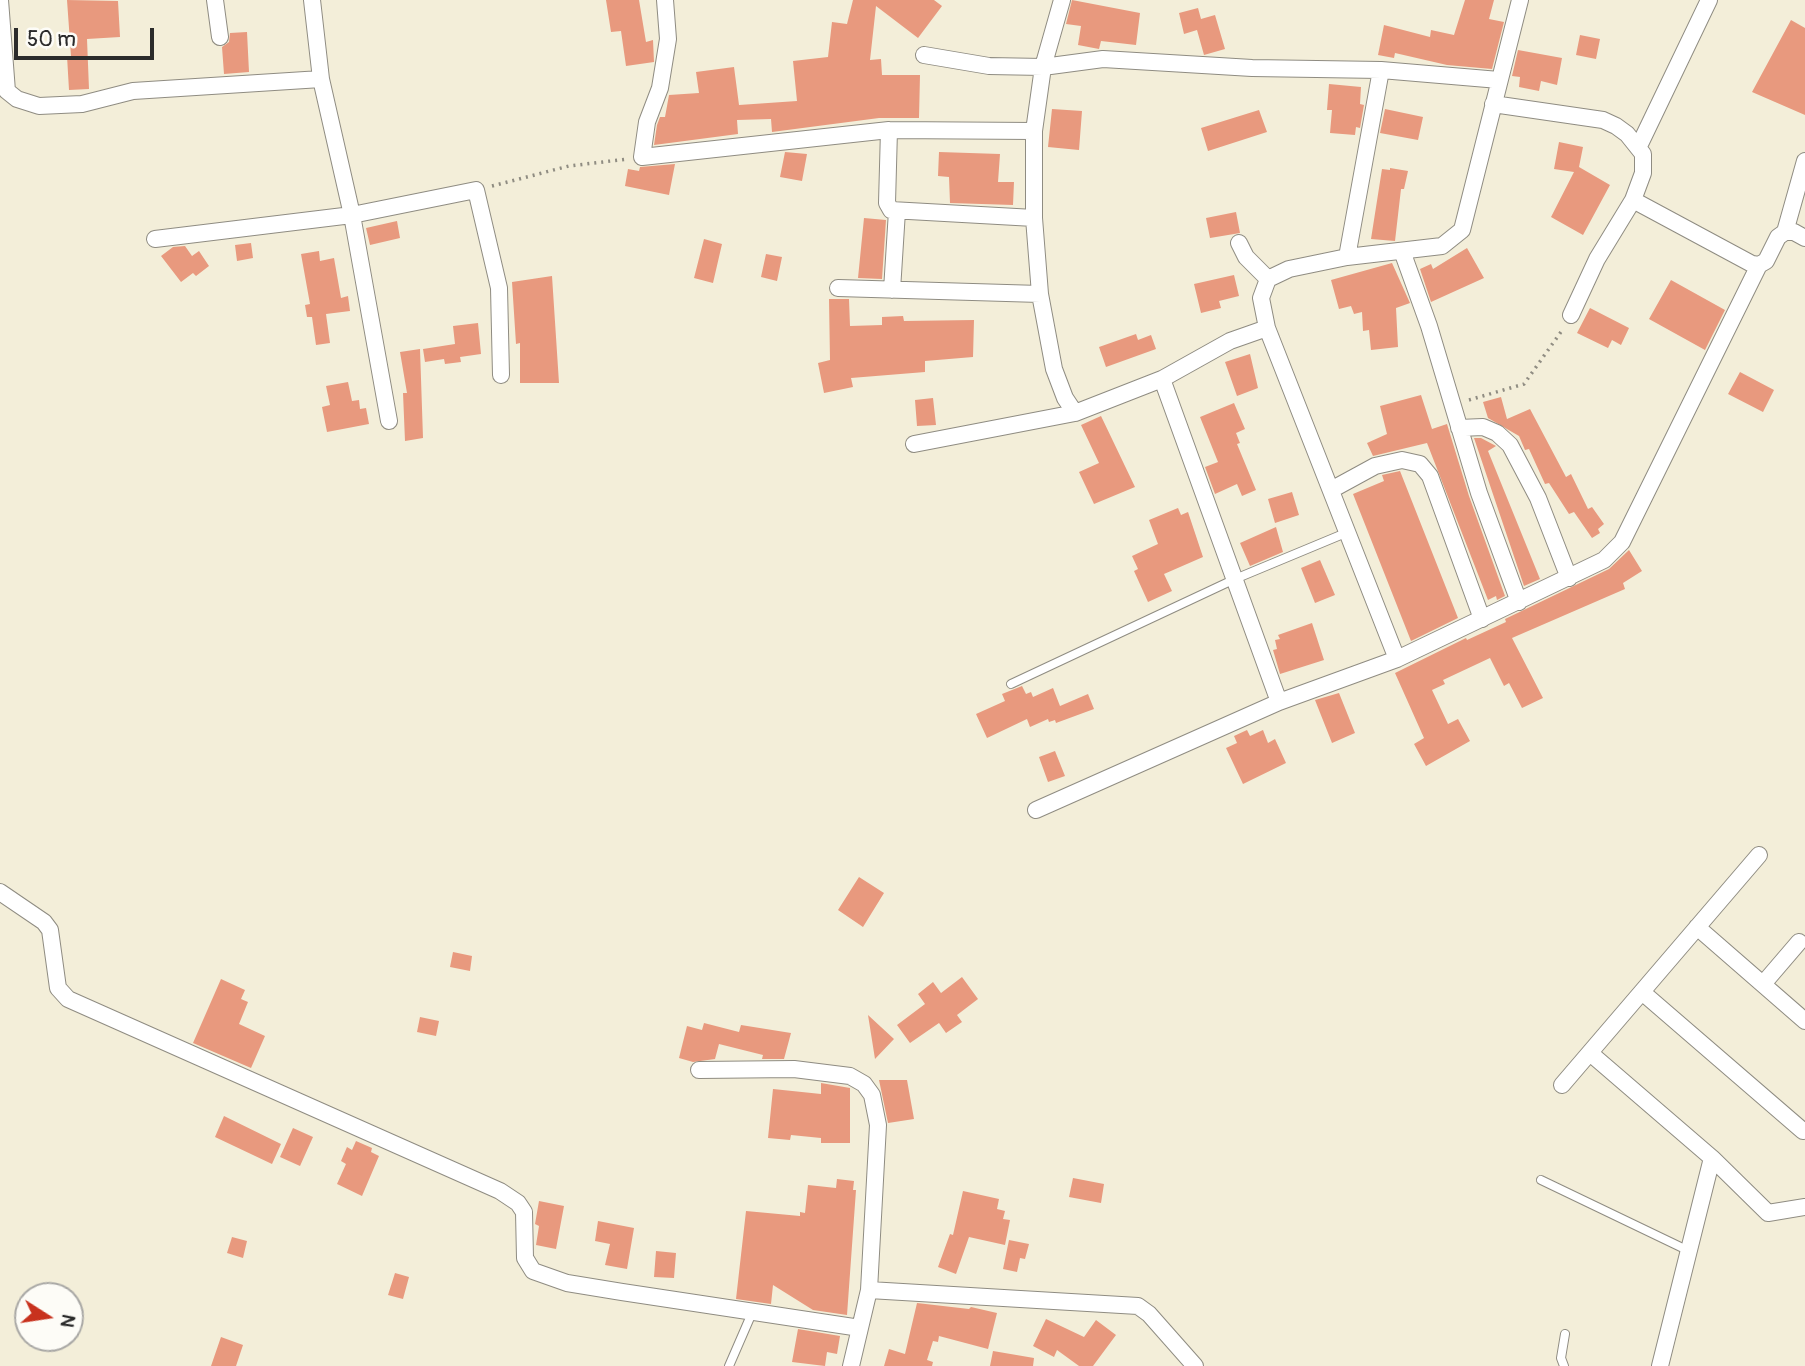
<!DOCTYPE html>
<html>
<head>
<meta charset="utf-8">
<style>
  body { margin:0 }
  #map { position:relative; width:1805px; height:1366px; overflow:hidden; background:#f3eed9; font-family:Pangolin,sans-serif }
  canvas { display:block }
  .north { position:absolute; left:14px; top:1282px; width:70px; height:70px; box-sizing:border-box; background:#fdfcf7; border:2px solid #a9a8a5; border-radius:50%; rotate:102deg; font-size:19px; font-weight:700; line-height:28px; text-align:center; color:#2b2b2b }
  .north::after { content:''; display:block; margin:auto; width:24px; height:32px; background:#c8321e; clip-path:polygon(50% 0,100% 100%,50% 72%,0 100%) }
  .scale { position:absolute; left:14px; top:28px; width:140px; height:32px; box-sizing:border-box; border:4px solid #2b2b2b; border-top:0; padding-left:9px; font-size:21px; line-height:24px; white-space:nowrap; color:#2b2b2b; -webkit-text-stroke:5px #fdfcf7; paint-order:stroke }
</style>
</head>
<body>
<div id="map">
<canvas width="1805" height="1366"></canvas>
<div class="north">N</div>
<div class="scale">50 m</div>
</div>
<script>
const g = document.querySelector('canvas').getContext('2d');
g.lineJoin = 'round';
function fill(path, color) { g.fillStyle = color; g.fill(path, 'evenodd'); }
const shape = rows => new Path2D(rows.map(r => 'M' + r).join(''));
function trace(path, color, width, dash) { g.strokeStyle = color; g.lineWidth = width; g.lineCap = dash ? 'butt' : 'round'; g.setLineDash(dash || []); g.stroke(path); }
fill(shape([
  [67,0,118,1,120,37,87,39,89,89,69,90,67,56,71,56],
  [606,0,639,0,646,42,653,40,654,62,626,66,621,31,611,32],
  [853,0,934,0,942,6,918,38,876,6,870,60,881,59,882,75,920,75,919,118,879,118,772,132,771,119,737,120,738,134,654,145,657,125,660,117,665,117,669,95,699,93,696,72,734,67,739,105,797,101,793,61,828,57,832,22,847,24],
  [1072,0,1140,13,1136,45,1101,41,1099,49,1078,45,1081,26,1066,24],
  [1465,0,1494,0,1489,19,1504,22,1492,69,1447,65,1395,53,1394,58,1378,55,1384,25,1430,37,1431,30,1454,35],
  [1198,8,1201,19,1215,15,1225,49,1204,55,1197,30,1184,34,1179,13],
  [1791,20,1805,28,1805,115,1752,92],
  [247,32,249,72,224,74,222,47,229,42,230,33],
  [1580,35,1600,39,1596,59,1576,55],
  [1518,50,1562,58,1557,85,1541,81,1539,91,1519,87,1520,77,1512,76],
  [1329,84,1361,87,1360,104,1364,105,1360,128,1356,127,1355,135,1330,133,1332,110,1327,110],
  [1052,109,1082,111,1079,150,1048,147],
  [1385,109,1423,117,1418,140,1380,133],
  [1259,110,1267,132,1208,151,1201,128],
  [1559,142,1583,147,1579,167,1610,185,1583,235,1551,217,1574,172,1554,169],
  [785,152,807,154,802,181,780,177],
  [939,152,1000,154,998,182,1014,182,1013,205,950,203,949,177,938,176],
  [675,164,669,195,625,186,628,169,639,171,640,167],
  [1390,168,1408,171,1404,189,1401,189,1395,241,1371,239,1382,169,1390,170],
  [1236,212,1240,233,1210,238,1206,218],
  [864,218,886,220,882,279,858,278],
  [397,221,400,238,370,245,366,228],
  [704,239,722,244,713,283,694,278],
  [251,243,253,258,237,261,235,245],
  [185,246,192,256,199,251,209,266,196,276,193,273,181,282,161,256,173,247],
  [1467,248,1484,278,1431,302,1420,269,1431,264,1433,269],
  [319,251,320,261,334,258,341,298,348,296,350,311,326,314,330,343,316,345,312,317,307,317,305,305,310,304,301,254],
  [766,254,782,257,777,281,761,277],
  [1392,263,1410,303,1396,308,1398,347,1371,350,1369,330,1363,331,1362,312,1354,314,1351,306,1339,309,1331,280],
  [1234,275,1239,296,1219,301,1221,308,1201,313,1194,284],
  [552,276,559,383,520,383,520,343,516,344,512,282],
  [1671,280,1725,310,1705,350,1649,319],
  [829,299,849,299,850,326,882,325,882,317,903,316,904,321,974,320,973,357,925,361,925,372,851,378,853,387,824,393,818,363,830,360],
  [1590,308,1629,328,1621,345,1612,340,1608,348,1577,333],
  [478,323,481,354,460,357,461,362,445,364,444,359,425,362,423,349,455,344,453,326],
  [1136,334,1138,340,1151,335,1156,349,1106,367,1099,347],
  [420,349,423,438,405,441,403,393,407,393,400,352],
  [1250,354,1258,388,1237,396,1225,362],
  [1740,372,1774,390,1763,412,1728,394],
  [348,382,352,401,359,400,360,409,366,408,369,424,327,432,322,407,330,405,326,386],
  [1421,395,1432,429,1447,424,1469,496,1505,596,1497,600,1496,596,1488,600,1427,443,1373,456,1367,443,1387,434,1380,406],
  [1501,397,1507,419,1530,409,1566,477,1571,474,1588,509,1592,507,1604,524,1598,529,1600,533,1592,538,1574,512,1569,514,1549,483,1545,484,1529,449,1525,450,1519,436,1488,418,1483,402],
  [933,398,936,425,917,426,915,400],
  [1234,403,1245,429,1236,433,1240,443,1237,444,1256,490,1242,496,1237,484,1215,494,1205,467,1218,462,1200,417],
  [1101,416,1135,487,1094,504,1079,472,1099,463,1081,425],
  [1474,438,1481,438,1496,446,1488,451,1540,579,1524,586],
  [1400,471,1458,618,1411,641,1353,494,1384,481,1382,475],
  [1292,492,1299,515,1275,523,1268,499],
  [1178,508,1181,515,1188,512,1203,557,1164,574,1172,591,1148,602,1134,571,1138,569,1132,556,1158,544,1149,520],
  [1276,527,1283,552,1250,566,1240,543],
  [1629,550,1642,571,1623,583,1625,589,1512,638,1543,698,1522,708,1509,683,1504,686,1490,658,1443,680,1445,684,1432,690,1448,724,1458,719,1470,741,1426,766,1414,744,1424,738,1395,673,1466,638,1467,640,1506,622,1505,619,1609,569],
  [1320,560,1335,595,1315,603,1301,568],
  [1312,623,1324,660,1280,674,1273,650,1277,649,1275,640,1280,639,1278,635],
  [1022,686,1026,694,1031,692,1033,697,1053,688,1060,706,1088,694,1094,709,1056,723,1055,720,1049,722,1048,719,1030,727,1027,719,987,738,976,714,1005,701,1002,694],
  [1339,693,1355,733,1332,743,1315,700],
  [1247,730,1250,736,1263,730,1268,743,1275,739,1286,763,1243,784,1226,748,1237,743,1234,736],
  [1055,751,1065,776,1048,782,1039,757],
  [859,877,884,893,863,927,838,910],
  [453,952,472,956,470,971,450,967],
  [962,977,978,999,957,1015,962,1022,946,1033,939,1023,910,1043,897,1025,925,1004,918,994,933,982,941,993],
  [221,979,245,990,241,999,248,1002,239,1024,265,1036,251,1068,193,1043],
  [868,1015,894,1039,875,1059],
  [420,1017,439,1021,436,1036,417,1032],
  [704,1023,739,1032,741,1025,791,1033,784,1059,762,1059,763,1055,719,1044,715,1059,693,1062,679,1058,687,1026,702,1030],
  [879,1080,907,1080,914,1119,888,1123],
  [821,1083,850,1088,850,1143,821,1143,821,1138,791,1135,790,1140,768,1138,773,1089,821,1094],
  [224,1116,281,1144,272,1164,215,1137],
  [293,1128,313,1137,300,1166,280,1157],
  [356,1141,372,1148,371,1152,379,1156,362,1196,337,1184,346,1164,341,1161,347,1147,352,1150],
  [1073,1178,1104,1184,1101,1203,1069,1197],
  [837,1179,854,1181,853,1190,856,1190,847,1315,813,1310,773,1285,771,1304,736,1299,746,1211,800,1216,800,1212,805,1213,808,1185,836,1188],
  [963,1191,999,1199,997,1209,1005,1211,1003,1219,1010,1220,1005,1245,969,1237,956,1274,938,1267,950,1234,953,1235],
  [539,1201,564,1206,556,1249,536,1245,539,1226,535,1224],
  [598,1221,634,1228,627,1269,605,1265,610,1244,595,1241],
  [232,1237,247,1241,243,1258,227,1253],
  [1009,1240,1029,1244,1025,1259,1020,1258,1017,1272,1003,1269],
  [656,1251,676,1253,674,1278,654,1277],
  [395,1273,409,1277,403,1299,388,1295],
  [917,1303,969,1309,971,1307,997,1313,988,1349,939,1336,938,1342,933,1341,927,1360,933,1362,932,1366,884,1366,889,1349,905,1354],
  [1046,1319,1084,1337,1096,1320,1116,1335,1093,1366,1079,1366,1057,1350,1054,1357,1033,1346],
  [798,1329,840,1336,837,1354,827,1352,825,1366,792,1362],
  [221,1337,243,1345,236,1366,211,1366],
  [993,1351,1034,1358,1033,1366,990,1366]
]), '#e8997e');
const lane = shape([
  [1011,684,1235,579,1348,532],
  [1541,1180,1689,1251],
  [729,1366,752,1313],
  [1564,1366,1561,1358,1565,1334]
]);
const street = shape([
  [0,0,7,91,17,99,39,106,82,104,133,91,321,79],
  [215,0,220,37],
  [312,0,321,79,352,215,389,421],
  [665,0,668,39,660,88,647,122,642,157,889,130,1034,131],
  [1062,0,1043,67,1034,131,1034,218,1040,294,1054,369,1065,398,1075,413],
  [924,55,989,66,1043,67,1103,59,1252,68,1381,70,1499,80],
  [1493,104,1603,120,1616,126,1627,134,1643,154,1643,173,1633,200,1752,264,1759,265,1766,261,1778,237,1785,232,1794,232,1805,238],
  [889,130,887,203,891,210,1034,218],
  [1639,146,1709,0],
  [1785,232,1805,161],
  [155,239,352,215,476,190,499,288,501,375],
  [1239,243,1246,257,1268,279,1289,269,1347,257,1442,246,1462,230,1520,0],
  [1402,251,1429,326,1479,493,1519,602],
  [1347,257,1381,70],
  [1268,279,1261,298,1267,328,1397,659],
  [838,288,1040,294],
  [892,290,897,211],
  [1571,315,1597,259,1633,200],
  [1162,379,1279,702],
  [1459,428,1483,427,1497,433,1510,445,1538,498,1569,578],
  [914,444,1075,413,1162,379,1230,341,1267,328],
  [1331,490,1375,466,1402,460,1420,464,1430,476,1482,619],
  [1036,810,1279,702,1397,659,1604,560,1622,542,1759,265],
  [0,892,44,922,50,930,58,988,68,999,500,1191,518,1203,524,1212,525,1258,533,1271,567,1283,622,1292,860,1328],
  [1697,927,1805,1021],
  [1763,984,1799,942],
  [1642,992,1803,1131],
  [1590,1053,1712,1158,1768,1213,1805,1207],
  [699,1070,794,1069,850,1076,864,1084,872,1095,878,1125,869,1290,851,1366],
  [1562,1085,1759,855],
  [869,1290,1138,1306,1149,1314,1195,1366],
  [1660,1366,1712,1158]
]);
trace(lane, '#8f8c82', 10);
trace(street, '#8f8c82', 18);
trace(shape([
  [492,186,569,166,628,159],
  [1469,400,1524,384,1563,329]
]), '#8f8c82', 3.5, [2, 5]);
trace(lane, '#fff', 8);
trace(street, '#fff', 16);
</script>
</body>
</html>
